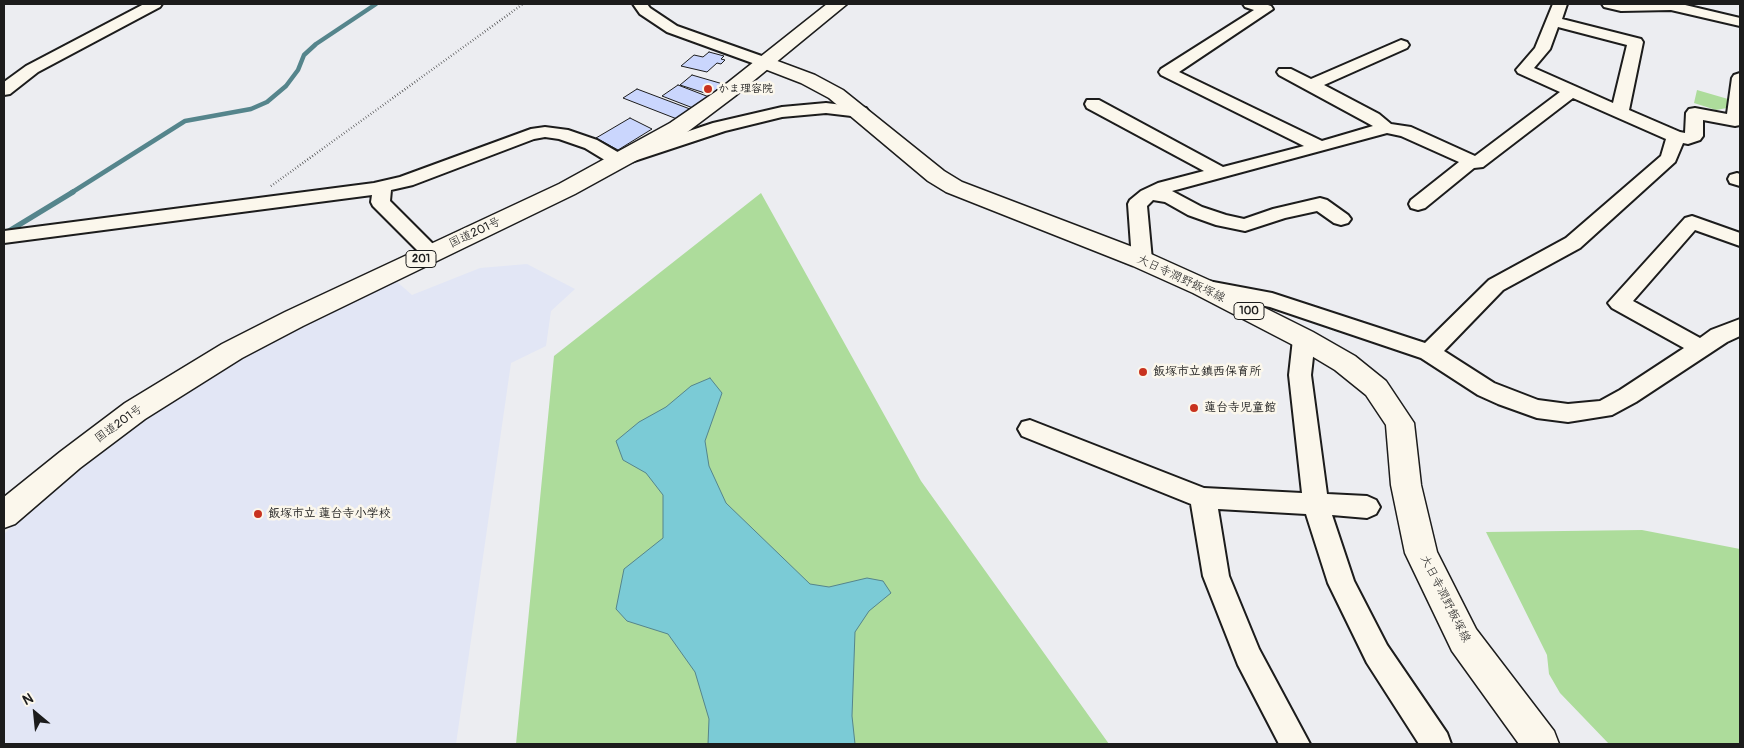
<!DOCTYPE html>
<html>
<head>
<meta charset="utf-8">
<style>
  body { margin:0 }
  #map { position:relative; width:1744px; height:748px; overflow:hidden; background:#ecedf1; font-family:Pangolin,sans-serif }
  canvas { display:block }
  .frame { position:absolute; inset:0; border:5px solid #1c1c1c; pointer-events:none }
  .north { position:absolute; left:10px; top:688px; width:50px; height:50px; -webkit-text-stroke:4px #fbf7ec; paint-order:stroke; rotate:332deg; font-size:14px; font-weight:700; line-height:20px; text-align:center; color:#1c1c1c }
  .north::after { content:''; display:block; margin:auto; width:18px; height:22px; background:#1c1c1c; clip-path:polygon(50% 0,100% 100%,50% 72%,0 100%) }
</style>
</head>
<body>
<div id="map">
<canvas width="1744" height="748"></canvas>
<div class="frame"></div>
<div class="north">N</div>
</div>
<script>
const g = document.querySelector('canvas').getContext('2d');
g.lineJoin = 'round';
function fill(path, color) { g.fillStyle = color; g.fill(path, 'evenodd'); }
const shape = rows => new Path2D(rows.map(r => 'M' + r).join(''));
function trace(path, color, width, dash) { g.strokeStyle = color; g.lineWidth = width; g.lineCap = dash ? 'butt' : 'round'; g.setLineDash(dash || []); g.stroke(path); }
function label(font, color, halo, rows, align = 'center') {
  g.font = font + ' Pangolin,"Klee One",sans-serif'; g.lineWidth = 5; g.setLineDash([]); g.textBaseline = 'middle'; g.strokeStyle = halo; g.fillStyle = color; for (const [text, x, y, turn = 0] of rows) {
    g.save(); g.translate(x, y); g.rotate((+turn || 0) * Math.PI / 180); g.textAlign = isNaN(turn) ? turn : align; if (halo) g.strokeText(text, 0, 0); g.fillText(text, 0, 0); g.restore();
  }
}
fill(shape([
  [527,264,575,289,551,311,546,346,511,363,456,744,4,744,4,534,48,494,152,412,284,334,395,280,412,295,480,268]
]), '#e2e6f5');
fill(shape([
  [1697,90,1728,99,1727,108,1716,110,1694,103],
  [761,193,921,481,1109,744,516,744,554,356],
  [1642,530,1740,549,1740,744,1609,744,1560,693,1549,674,1547,655,1486,532]
]), '#addc9b');
const water = shape([
  [710,378,722,393,705,441,709,466,726,503,810,584,829,587,867,578,883,581,891,593,869,611,855,632,852,716,855,744,708,744,709,719,695,672,668,634,627,621,616,609,624,569,663,538,663,495,646,473,623,460,616,441,639,422,666,407,691,386,710,378]
]);
fill(water, '#7bcbd6');
trace(water, '#55858c', 1);
trace(shape([
  [71,193,185,121,251,109,267,102,286,86,298,70,304,55,316,44,376,4]
]), '#55858c', 4.5);
trace(shape([
  [4,234,73,192]
]), '#55858c', 5.5);
const building = shape([
  [709,52,724,56,721,59,725,60,721,64,717,63,707,72,681,66,694,55,703,57,709,52],
  [692,75,723,84,711,95,680,85,692,75],
  [678,85,709,97,693,108,662,96,678,85],
  [637,89,690,109,677,119,623,98,637,89],
  [630,118,652,129,618,150,596,138,630,118]
]);
fill(building, '#cad6fd');
trace(building, '#1c1c1c', 1);
const minor = shape([
  [144,4,162,4,160,7,38,72,10,94,4,95,4,82,26,66,144,4],
  [633,4,647,4,650,8,677,26,770,59,772,62,770,65,758,65,667,32,640,14,633,4],
  [1243,4,1265,4,1271,6,1273,9,1179,72,1322,141,1373,126,1279,75,1277,72,1279,69,1291,69,1311,79,1401,40,1407,42,1409,45,1407,48,1324,85,1379,114,1391,124,1411,127,1475,156,1560,92,1518,73,1516,70,1535,48,1553,4,1567,4,1562,19,1641,39,1643,42,1629,110,1680,132,1685,133,1686,113,1689,109,1695,108,1727,114,1732,78,1734,75,1740,73,1740,125,1735,126,1703,120,1703,136,1700,140,1688,144,1683,143,1675,162,1580,248,1503,290,1444,351,1494,383,1538,400,1568,404,1600,401,1620,390,1684,348,1612,308,1608,303,1685,218,1692,216,1740,233,1740,246,1695,230,1633,301,1700,338,1711,330,1740,319,1740,336,1727,342,1636,402,1612,415,1568,422,1537,418,1498,404,1478,395,1421,358,1270,307,1201,293,1198,288,1201,283,1208,281,1272,293,1425,343,1489,280,1566,238,1661,156,1666,139,1573,98,1483,167,1474,168,1425,208,1418,210,1411,208,1409,204,1411,200,1459,162,1401,136,1387,133,1172,191,1202,207,1226,215,1244,219,1273,209,1320,198,1327,200,1348,215,1351,219,1348,223,1341,225,1334,223,1317,211,1285,218,1245,231,1216,225,1188,215,1165,202,1153,200,1147,206,1152,260,1149,265,1142,267,1135,265,1132,260,1128,204,1130,200,1141,191,1158,183,1204,171,1087,108,1085,104,1087,100,1099,100,1223,167,1304,146,1161,75,1159,72,1161,69,1254,10,1245,7,1243,4],
  [1558,27,1627,45,1613,103,1534,68,1550,49,1558,27],
  [1602,4,1681,4,1740,18,1740,26,1671,10,1621,11,1604,7,1602,4],
  [826,103,860,107,866,108,869,112,866,116,860,117,826,113,782,117,725,131,619,166,613,165,585,148,559,139,545,137,534,139,413,185,391,190,390,201,442,253,439,258,432,260,425,258,373,206,371,202,372,195,4,243,4,231,374,183,400,177,531,129,545,127,568,130,597,140,621,154,713,123,782,107,826,103],
  [1737,173,1740,174,1740,186,1730,183,1728,179,1730,175,1737,173],
  [1304,331,1312,333,1315,339,1311,375,1327,494,1367,496,1376,500,1380,507,1376,514,1367,518,1332,515,1354,581,1387,645,1447,733,1451,744,1419,744,1367,663,1328,583,1306,514,1218,509,1229,576,1259,649,1310,744,1279,744,1238,665,1203,576,1191,504,1022,436,1018,429,1022,422,1030,420,1204,488,1302,493,1289,375,1293,339,1296,333,1304,331]
]);
const major = shape([
  [764,56,815,75,843,90,944,171,962,182,1151,254,1211,281,1313,332,1355,356,1386,381,1414,423,1421,485,1437,552,1476,629,1554,731,1559,744,1519,744,1452,651,1405,553,1391,485,1386,425,1366,395,1335,370,1295,346,1193,293,1133,266,946,192,928,181,829,98,801,83,757,66,754,62,757,58,764,56]
]);
const highway = shape([
  [827,4,847,4,735,96,686,133,575,194,303,326,242,358,145,419,80,468,15,524,4,528,4,497,60,452,125,403,222,344,285,312,559,184,670,123,721,88,827,4]
]);
trace(minor, '#1c1c1c', 4);
trace(major, '#1c1c1c', 3);
trace(highway, '#1c1c1c', 3);
trace(shape([
  [271,186,523,4]
]), '#1c1c1c', 2.5, [0.5, 2.5]);
fill(minor, '#fbf7ec');
fill(major, '#fbf7ec');
fill(highway, '#fbf7ec');
for (const [x, y, r, color] of [
  [708,89,5,"#c8321e"],
  [1143,372,5,"#c8321e"],
  [1194,408,5,"#c8321e"],
  [258,514,5,"#c8321e"]
]) { const dot = new Path2D(); dot.arc(x, y, r, 0, 2 * Math.PI); g.fillStyle = color; g.fill(dot); trace(dot, '#fbf7ec', 2); }
label('bold 11px', '#1c1c1c', '#fbf7ec', [
  ["かま理容院",718,89]
], 'left');
for (const [x, y, w] of [
  [421,259,30],
  [1249,311,30]
]) { const box = new Path2D(); box.roundRect(x - w / 2, y - 8.5, w, 17, 4); g.fillStyle = '#fbf7ec'; g.fill(box); trace(box, '#1c1c1c', 1); }
label('bold 11px', '#1c1c1c', null, [
  ["201",421,259],
  ["100",1249,311]
]);
label('12px', '#1c1c1c', '#fbf7ec', [
  ["国道201号",475,233,-25],
  ["大日寺潤野飯塚線",1181,279,25],
  ["国道201号",119,424,-36],
  ["大日寺潤野飯塚線",1445,599,63]
]);
label('bold 12px', '#1c1c1c', '#fbf7ec', [
  ["飯塚市立鎮西保育所",1153,372],
  ["蓮台寺児童館",1204,408],
  ["飯塚市立 蓮台寺小学校",268,514]
], 'left');
</script>
</body>
</html>
